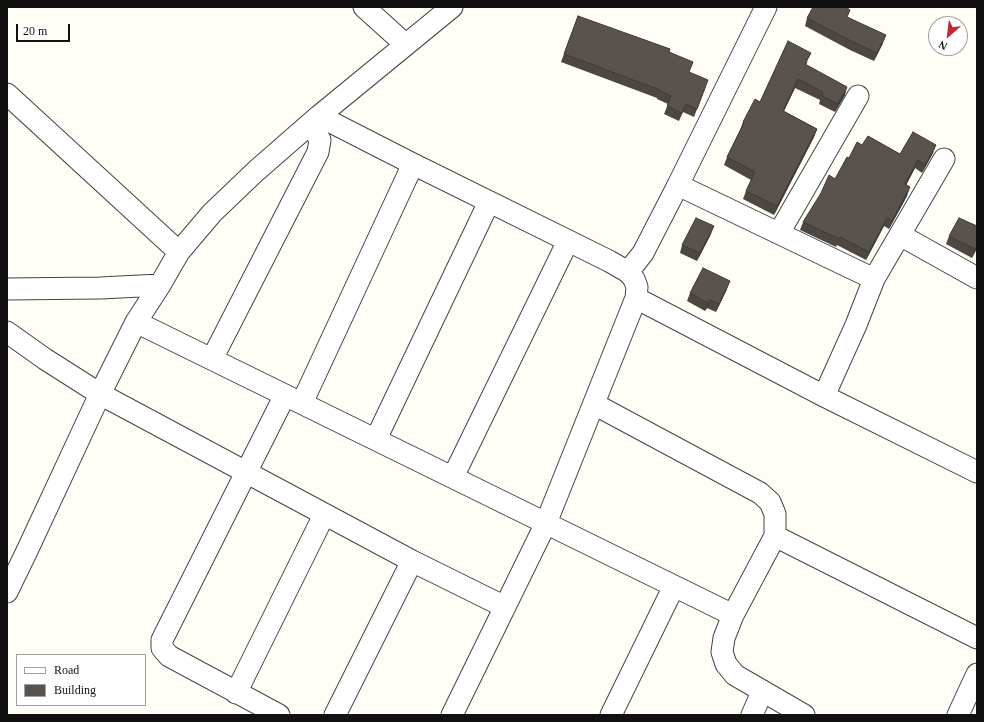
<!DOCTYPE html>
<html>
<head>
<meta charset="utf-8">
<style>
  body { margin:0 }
  #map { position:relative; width:984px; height:722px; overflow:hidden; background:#fffdf5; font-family:"Times New Roman",serif }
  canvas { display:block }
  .frame { position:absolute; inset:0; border:8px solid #111; pointer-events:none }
  .legend { position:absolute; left:16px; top:654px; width:130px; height:52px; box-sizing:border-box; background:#fff; border:1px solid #a0a0a0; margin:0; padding:5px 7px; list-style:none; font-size:12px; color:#111 }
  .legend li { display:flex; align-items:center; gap:8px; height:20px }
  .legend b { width:20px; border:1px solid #a0a0a0 }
  .north { position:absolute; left:928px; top:16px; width:40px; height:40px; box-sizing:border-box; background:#fff; border:1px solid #a0a0a0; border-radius:50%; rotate:208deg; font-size:11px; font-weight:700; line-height:16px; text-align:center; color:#111 }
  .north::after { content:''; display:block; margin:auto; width:14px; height:18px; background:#c4262e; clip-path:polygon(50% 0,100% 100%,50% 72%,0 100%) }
  .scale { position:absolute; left:16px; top:24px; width:54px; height:18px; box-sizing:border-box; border:2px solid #111; border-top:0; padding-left:5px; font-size:12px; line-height:14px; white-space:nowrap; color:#111; -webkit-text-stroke:3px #fff; paint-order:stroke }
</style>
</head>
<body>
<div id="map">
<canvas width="984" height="722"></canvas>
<div class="frame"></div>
<ul class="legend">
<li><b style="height:5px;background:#fff"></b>Road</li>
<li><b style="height:11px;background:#5a524d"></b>Building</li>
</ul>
<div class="north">N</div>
<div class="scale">20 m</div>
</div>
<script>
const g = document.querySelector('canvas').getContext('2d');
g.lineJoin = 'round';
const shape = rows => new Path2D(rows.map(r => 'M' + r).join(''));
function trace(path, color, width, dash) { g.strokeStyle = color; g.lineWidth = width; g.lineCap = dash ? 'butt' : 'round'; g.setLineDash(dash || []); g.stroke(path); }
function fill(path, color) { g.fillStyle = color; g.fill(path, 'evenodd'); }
const minor = shape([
  [364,7,406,45],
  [7,94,179,252],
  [319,116,413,164,609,261,628,272,634,279,637,287,636,298,546,523,452,715],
  [678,185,766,7],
  [779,233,858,96],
  [900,235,977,278],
  [628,272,643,253,678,185,874,279,944,159],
  [7,289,100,288,160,285],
  [636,298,824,396,977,472],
  [136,322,733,615],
  [7,332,45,359,100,394,412,561,505,607],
  [212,359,318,152,320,140,311,124],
  [824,396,856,325,874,279],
  [302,403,413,164],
  [594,404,760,493,770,502,775,514,775,536,733,615,724,638,722,652,726,664,735,675,804,715],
  [376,439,489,202],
  [453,477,568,241],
  [775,536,977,638],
  [7,592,26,553,100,394,136,322,160,285,179,252,212,213,256,171,319,116,452,7],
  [236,693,324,515],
  [279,715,169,656,162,648,162,640,285,395],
  [335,715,412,561],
  [611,715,674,586],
  [752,715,762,692],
  [958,715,977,674]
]);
trace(minor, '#444', 23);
trace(minor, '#fff', 21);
fill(shape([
  [578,16,689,72,705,88,694,117,683,112,679,121,664,114,668,104,657,99,657,98,561,62],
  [848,17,883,43,874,61,850,50,805,26,807,18],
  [808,61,806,65,845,95,835,112,819,104,820,100,795,88,784,111,817,129,814,137,774,215,743,199,746,191,751,180,724,165,727,157,740,130,743,122,760,102],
  [862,145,900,154,933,153,922,173,915,168,906,185,907,196,889,229,884,226,866,260,837,245,836,247,800,230,803,222,835,179,849,158],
  [711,234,697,261,680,253,682,245],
  [949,236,977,248,972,258,946,244],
  [727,289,716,312,707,308,705,311,687,301,690,293]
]), '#4d4742');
fill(shape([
  [886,35,883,43,874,61,877,53],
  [798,79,795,88,780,119,783,111],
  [847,87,845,95,835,112,838,104],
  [817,129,814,137,774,215,777,206],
  [936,145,933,153,922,173,925,165],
  [918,160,915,168,902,193,905,184],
  [910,187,907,196,889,229,892,221],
  [887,218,884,226,866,260,869,252],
  [714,226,711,234,697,261,700,253],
  [977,246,977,248,972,258,975,249],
  [730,281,727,289,716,312,719,304],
  [710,300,707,308,705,311,708,303]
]), '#3f3936');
const building = shape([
  [813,7,846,7,850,10,847,17,886,35,877,53,853,42,807,18,813,7],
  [578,16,670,49,669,52,693,62,689,72,708,80,697,109,686,104,682,113,667,106,671,96,660,91,660,90,564,54,578,16],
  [788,41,811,53,805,64,847,87,838,104,822,96,823,92,798,79,783,111,817,129,777,206,746,191,755,172,727,157,744,123,743,122,755,99,760,102,788,41],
  [913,132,936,145,925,165,918,160,905,184,910,187,892,221,887,218,869,252,840,237,839,239,803,222,821,193,829,175,835,179,847,157,849,158,857,142,862,145,868,136,900,154,913,132],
  [696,218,714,226,700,253,682,245,696,218],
  [959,218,977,226,977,246,975,249,949,236,959,218],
  [703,268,730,281,719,304,710,300,708,303,690,293,703,268]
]);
fill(building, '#5a524d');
trace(building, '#3f3936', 1);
</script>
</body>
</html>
